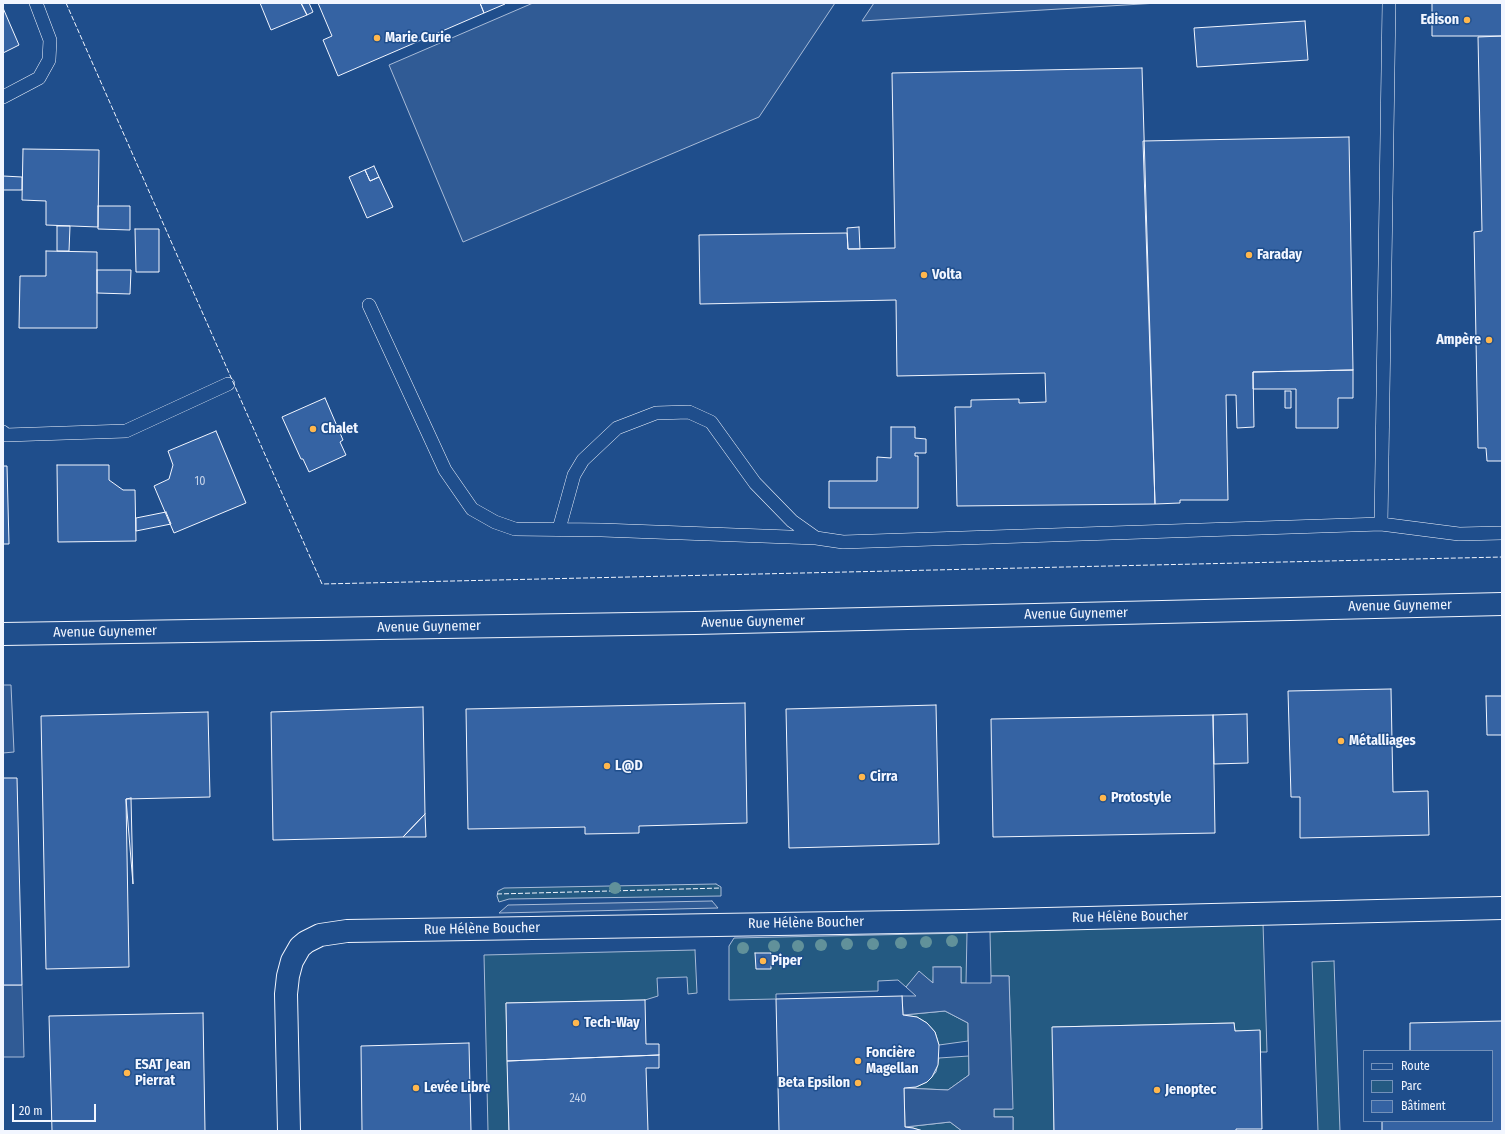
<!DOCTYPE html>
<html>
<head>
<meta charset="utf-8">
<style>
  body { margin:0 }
  #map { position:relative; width:1505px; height:1134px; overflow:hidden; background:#1f4e8c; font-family:"Fira Sans Condensed",sans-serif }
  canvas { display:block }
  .frame { position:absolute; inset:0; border:4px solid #f2f6ff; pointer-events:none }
  .legend { position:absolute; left:1363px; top:1050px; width:130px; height:72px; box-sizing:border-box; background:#1f4e8c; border:1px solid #7391ba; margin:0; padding:5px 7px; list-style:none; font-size:12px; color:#f2f6ff }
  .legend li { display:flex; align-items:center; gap:8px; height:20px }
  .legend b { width:20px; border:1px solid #7391ba }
  .scale { position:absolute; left:12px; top:1104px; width:84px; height:18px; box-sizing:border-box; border:2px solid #f2f6ff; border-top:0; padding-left:5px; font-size:12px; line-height:14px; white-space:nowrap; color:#f2f6ff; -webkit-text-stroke:3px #1f4e8c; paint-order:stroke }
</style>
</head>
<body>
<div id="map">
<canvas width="1505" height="1134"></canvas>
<div class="frame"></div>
<ul class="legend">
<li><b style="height:5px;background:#1f4e8c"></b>Route</li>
<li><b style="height:11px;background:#245a82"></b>Parc</li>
<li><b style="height:11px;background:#3563a3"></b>Bâtiment</li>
</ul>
<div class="scale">20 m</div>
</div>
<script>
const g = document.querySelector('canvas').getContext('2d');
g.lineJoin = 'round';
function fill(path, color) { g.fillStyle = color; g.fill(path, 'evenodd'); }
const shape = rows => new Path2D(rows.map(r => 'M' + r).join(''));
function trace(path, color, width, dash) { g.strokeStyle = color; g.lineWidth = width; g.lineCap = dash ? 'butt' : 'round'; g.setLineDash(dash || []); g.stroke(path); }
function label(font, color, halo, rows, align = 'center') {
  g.font = font + ' "Fira Sans Condensed",sans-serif'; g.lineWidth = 3; g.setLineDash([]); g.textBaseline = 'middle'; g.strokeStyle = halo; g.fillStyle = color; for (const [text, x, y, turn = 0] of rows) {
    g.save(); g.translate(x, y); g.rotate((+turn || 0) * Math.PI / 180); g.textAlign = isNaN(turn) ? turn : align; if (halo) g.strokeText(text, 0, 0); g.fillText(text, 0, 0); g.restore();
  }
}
const green = shape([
  [716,884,721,887,721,896,509,899,499,902,497,896,498,891,504,888,716,884],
  [1263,923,1267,1052,1260,1052,1260,1031,1235,1031,1234,1023,1053,1027,1054,1131,1013,1131,1013,1117,994,1117,994,1109,1012,1109,1012,1089,1009,976,991,976,990,932,1263,923],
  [967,933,966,983,961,983,961,967,934,967,933,983,919,972,906,987,898,980,878,981,878,991,776,994,776,999,729,1000,729,946,734,938,967,933],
  [695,950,697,993,688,994,687,977,657,978,658,996,645,1000,506,1003,509,1131,488,1131,484,955,695,950],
  [1334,961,1340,1131,1318,1131,1312,962,1334,961],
  [945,1011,968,1023,968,1041,939,1045,935,1032,927,1023,917,1017,903,1015,945,1011],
  [969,1056,969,1075,948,1090,904,1088,916,1087,927,1082,936,1072,939,1058,969,1056],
  [950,1122,962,1131,923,1131,913,1128,905,1127,950,1122]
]);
fill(green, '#245a82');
trace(green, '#a8bbd7', 1);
const parking = shape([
  [533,3,835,3,759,117,463,242,389,65,533,3],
  [874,3,1158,3,862,21,874,3],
  [3,685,11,685,14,752,3,753,3,685],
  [712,901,718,908,499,913,508,905,712,901],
  [933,967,961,967,961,983,991,983,991,976,1009,976,1013,1109,994,1109,994,1117,1013,1117,1013,1131,962,1131,950,1122,905,1127,904,1088,948,1090,969,1075,968,1023,945,1011,903,1015,902,996,916,996,906,987,919,971,933,983,933,967],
  [3,985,22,985,24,1057,3,1057,3,985]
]);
fill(parking, '#305b95');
trace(parking, '#a8bbd7', 1);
const building = shape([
  [260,3,301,3,307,15,271,30,260,3],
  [301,3,309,3,313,12,307,15,301,3],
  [318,3,480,3,484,13,338,76,323,40,332,36,318,3],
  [480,3,504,3,505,4,484,13,480,3],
  [1432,3,1502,3,1502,36,1432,36,1432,3],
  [3,8,19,45,3,53,3,8],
  [1305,21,1308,60,1197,67,1194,28,1305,21],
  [1502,36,1502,461,1487,461,1486,448,1478,448,1474,232,1482,231,1478,37,1502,36],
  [1142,68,1155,504,957,506,955,407,971,407,971,400,1019,399,1019,403,1046,402,1045,373,897,376,896,300,700,304,699,235,847,233,848,249,895,248,892,73,1142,68],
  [1349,137,1353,370,1253,372,1254,427,1237,428,1236,395,1226,395,1228,500,1180,500,1180,503,1155,504,1143,141,1349,137],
  [23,149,99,150,98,227,46,225,46,201,22,200,23,149],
  [374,166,379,177,370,181,365,170,374,166],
  [365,170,370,181,379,177,393,207,367,218,349,177,365,170],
  [3,176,22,177,22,190,3,190,3,176],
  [98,206,130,206,130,230,98,229,98,206],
  [57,226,70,226,69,251,57,251,57,226],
  [859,227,860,249,848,249,847,228,859,227],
  [135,229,159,229,159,272,136,272,135,229],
  [46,251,97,252,97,328,19,328,20,276,46,276,46,251],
  [97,270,131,270,130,294,97,293,97,270],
  [1353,370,1353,398,1338,398,1338,428,1296,428,1296,389,1253,389,1253,372,1353,370],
  [1285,391,1291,391,1291,408,1285,408,1285,391],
  [325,398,343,440,340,442,346,455,309,472,303,459,301,459,282,417,325,398],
  [891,427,915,427,915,438,926,439,926,453,915,453,915,456,918,456,918,508,829,508,829,481,877,481,877,457,891,458,891,427],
  [216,431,246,503,174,533,154,486,169,479,173,465,168,451,216,431],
  [57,465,109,465,109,480,123,490,135,490,136,541,58,542,57,465],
  [3,466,7,466,9,544,3,544,3,466],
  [166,512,171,524,136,531,136,518,166,512],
  [1391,689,1393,792,1428,791,1429,835,1300,838,1300,797,1291,797,1288,691,1391,689],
  [1486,696,1502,696,1502,735,1487,735,1486,696],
  [745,703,747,823,639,826,639,833,585,834,585,827,468,829,466,709,745,703],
  [936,705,939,844,789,848,786,709,936,705],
  [423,707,425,814,403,837,273,840,271,712,423,707],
  [208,712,210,797,126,799,129,967,46,969,41,716,208,712],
  [1247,714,1248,763,1214,764,1213,715,1247,714],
  [1213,715,1215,833,993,837,991,719,1213,715],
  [3,778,17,778,22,985,3,985,3,778],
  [131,798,133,884,126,799,131,798],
  [425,814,426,837,403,837,425,814],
  [755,953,771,953,771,969,756,969,755,953],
  [902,996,903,1015,917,1017,927,1023,935,1032,939,1045,938,1065,932,1077,927,1082,916,1087,904,1088,905,1127,913,1128,923,1131,779,1131,776,999,902,996],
  [645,1000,646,1044,659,1044,659,1055,507,1061,506,1003,645,1000],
  [203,1013,205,1131,52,1131,49,1016,203,1013],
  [1502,1021,1502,1131,1382,1131,1382,1121,1492,1121,1492,1051,1410,1051,1410,1023,1502,1021],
  [1234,1023,1235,1031,1260,1030,1262,1129,1236,1129,1236,1131,1054,1131,1052,1027,1234,1023],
  [469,1043,471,1131,362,1131,361,1046,469,1043],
  [659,1055,659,1068,646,1068,648,1131,509,1131,507,1061,659,1055]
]);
fill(building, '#3563a3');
trace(building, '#f2f6ff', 1);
const service = shape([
  [3,97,39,78,49,60,50,40,36,3],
  [369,305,445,470,472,509,495,522,515,529,602,530,816,538,843,542,1381,524,1389,3],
  [3,432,6,435,126,431,228,384],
  [1381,524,1459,534,1502,533],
  [559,529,574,475,583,460,617,428,656,413,689,412,711,422,755,483,792,521,816,538]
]);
const minor = shape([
  [3,634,695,623,1502,604],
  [289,1131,286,994,288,976,292,961,300,947,306,942,320,935,347,931,963,921,1502,908]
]);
trace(service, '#f2f6ff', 14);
trace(minor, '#f2f6ff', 24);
trace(service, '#1f4e8c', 13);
trace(minor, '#1f4e8c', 22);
trace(shape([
  [66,3,322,584,1502,557],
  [497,894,721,888]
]), '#f2f6ff', 1, [5, 2]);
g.fillStyle = '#61919a';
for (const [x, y] of [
  [615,888],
  [952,941],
  [926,942],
  [901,943],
  [847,944],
  [873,944],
  [821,945],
  [774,946],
  [798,946],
  [743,948]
]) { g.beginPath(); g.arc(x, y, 6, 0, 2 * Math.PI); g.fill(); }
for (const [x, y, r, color] of [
  [1467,20,4,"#ffb74d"],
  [377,38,4,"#ffb74d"],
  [1249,255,4,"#ffb74d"],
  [924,275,4,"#ffb74d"],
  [1489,340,4,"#ffb74d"],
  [313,429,4,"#ffb74d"],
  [1341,741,4,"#ffb74d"],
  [607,766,4,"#ffb74d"],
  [862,777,4,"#ffb74d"],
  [1103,798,4,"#ffb74d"],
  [763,961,4,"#ffb74d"],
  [576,1023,4,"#ffb74d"],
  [858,1061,4,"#ffb74d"],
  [127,1073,4,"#ffb74d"],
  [858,1083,4,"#ffb74d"],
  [416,1088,4,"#ffb74d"],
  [1157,1090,4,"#ffb74d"]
]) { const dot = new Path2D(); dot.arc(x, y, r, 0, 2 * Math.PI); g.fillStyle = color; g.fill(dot); trace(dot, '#1f4e8c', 1.5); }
label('12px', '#c3d1e8', null, [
  ["10",200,482],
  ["240",578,1099]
]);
label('bold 14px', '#f2f6ff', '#1f4e8c', [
  ["Edison",1459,20,"right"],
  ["Marie Curie",385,38],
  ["Faraday",1257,255],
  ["Volta",932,275],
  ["Ampère",1481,340,"right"],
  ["Chalet",321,429],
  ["Métalliages",1349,741],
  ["L@D",615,766],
  ["Cirra",870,777],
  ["Protostyle",1111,798],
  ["Piper",771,961],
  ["Tech-Way",584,1023],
  ["Foncière",866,1053],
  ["Magellan",866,1069],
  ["ESAT Jean",135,1065],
  ["Pierrat",135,1081],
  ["Beta Epsilon",850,1083,"right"],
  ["Levée Libre",424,1088],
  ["Jenoptec",1165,1090]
], 'left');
label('14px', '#f2f6ff', '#1f4e8c', [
  ["Avenue Guynemer",1400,606,-1],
  ["Avenue Guynemer",1076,614,-1],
  ["Avenue Guynemer",753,622,-1],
  ["Avenue Guynemer",429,627,-1],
  ["Avenue Guynemer",105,632,-1],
  ["Rue Hélène Boucher",1130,917,-1],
  ["Rue Hélène Boucher",806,923,-1],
  ["Rue Hélène Boucher",482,929,-1]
]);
</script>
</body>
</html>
